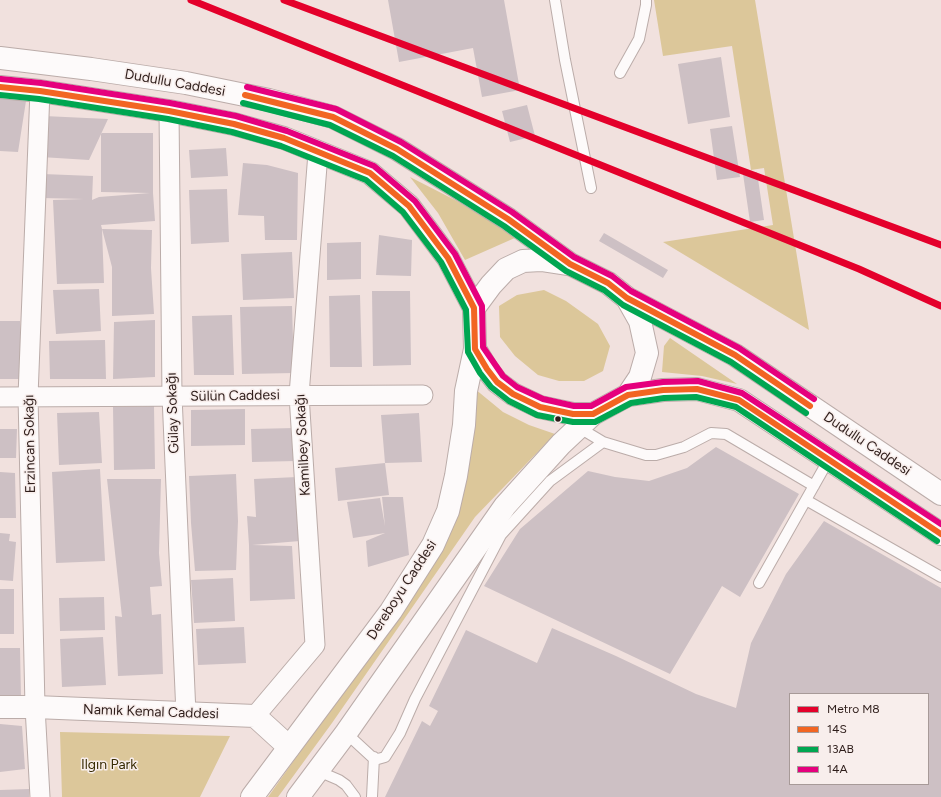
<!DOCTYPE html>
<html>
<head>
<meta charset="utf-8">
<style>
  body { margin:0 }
  #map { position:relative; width:941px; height:797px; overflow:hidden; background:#f1e1de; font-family:Figtree,sans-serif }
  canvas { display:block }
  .legend { position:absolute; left:789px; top:693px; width:140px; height:92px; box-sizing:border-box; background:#f8eeec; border:1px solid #a79a98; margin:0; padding:5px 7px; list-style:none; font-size:12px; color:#2e1d1a }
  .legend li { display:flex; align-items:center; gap:8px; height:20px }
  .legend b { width:20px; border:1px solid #a79a98 }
</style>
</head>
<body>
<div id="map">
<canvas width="941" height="797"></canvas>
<ul class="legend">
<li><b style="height:5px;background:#e4002b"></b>Metro M8</li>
<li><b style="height:5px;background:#f26522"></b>14S</li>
<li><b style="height:5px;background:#00a651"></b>13AB</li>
<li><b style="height:5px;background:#e5007d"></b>14A</li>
</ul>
</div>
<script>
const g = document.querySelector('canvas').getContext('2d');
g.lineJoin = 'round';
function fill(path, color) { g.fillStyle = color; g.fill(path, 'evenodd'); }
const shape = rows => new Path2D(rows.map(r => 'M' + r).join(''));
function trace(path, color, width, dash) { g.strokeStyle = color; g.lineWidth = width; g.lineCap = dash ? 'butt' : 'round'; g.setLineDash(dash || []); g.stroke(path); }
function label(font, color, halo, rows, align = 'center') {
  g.font = font + ' Figtree,sans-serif'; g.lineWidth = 3; g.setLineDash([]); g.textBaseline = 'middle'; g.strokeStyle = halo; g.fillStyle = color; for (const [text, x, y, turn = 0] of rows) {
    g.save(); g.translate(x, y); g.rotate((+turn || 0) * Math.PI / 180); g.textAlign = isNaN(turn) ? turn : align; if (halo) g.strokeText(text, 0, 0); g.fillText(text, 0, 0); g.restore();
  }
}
fill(shape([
  [654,0,755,0,809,330,663,242,773,225,764,168,751,170,732,46,663,56],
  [410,177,455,200,517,237,465,260,438,213],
  [544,290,566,301,598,324,610,346,603,371,584,381,559,381,538,375,515,356,500,337,499,306,517,295],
  [670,338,737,384,702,376,662,372,664,346],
  [475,389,503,412,529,425,555,434,475,517,332,723,278,797,268,797,407,601,456,512],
  [60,732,230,736,200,797,62,797]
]), '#dcc79a');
fill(shape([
  [388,0,504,0,520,90,482,97,473,48,399,62],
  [721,57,730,117,688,124,678,64],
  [0,96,26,101,18,152,0,151],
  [527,105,535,136,510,142,502,111],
  [44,116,108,119,89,160,41,157],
  [732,126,740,177,717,180,710,129],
  [101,133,153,133,153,193,155,221,101,225,102,229,104,283,57,284,53,200,84,199,42,198,43,174,93,176,92,200,99,197,150,193,101,192],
  [226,148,228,176,191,178,189,150],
  [243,163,267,165,298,173,297,240,265,240,264,216,238,215],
  [757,172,764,220,750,222,743,174],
  [227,189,229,242,191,244,189,190],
  [102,229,152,230,151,268,154,314,112,316,112,267],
  [604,233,668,270,663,278,599,241],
  [379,235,412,240,411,276,376,275],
  [361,242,361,279,327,280,327,243],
  [292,252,294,298,243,300,241,254],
  [99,289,101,331,56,334,53,290],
  [372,291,410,291,411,365,373,366],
  [360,295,362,367,330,367,329,296],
  [292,306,294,373,242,374,240,307],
  [232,315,234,375,194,375,192,316],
  [155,320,155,377,113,379,114,322],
  [0,321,20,321,20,379,0,379],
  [105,340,106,379,50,379,49,341],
  [154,406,155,469,114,470,113,407],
  [245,409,245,445,191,446,191,410],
  [99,412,102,463,59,465,57,413],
  [419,413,422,462,385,463,381,415],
  [295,428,296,461,252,462,251,429],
  [0,429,17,429,16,458,0,458],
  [716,447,799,494,740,597,722,586,670,674,484,586,520,529,588,471,615,477,649,481,687,468],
  [385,463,389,495,338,501,335,468],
  [100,469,105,561,56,563,52,472],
  [0,472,15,473,16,518,0,518],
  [236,474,238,521,236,570,195,571,191,523,189,476],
  [297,477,300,541,252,545,292,546,295,599,250,601,249,545,247,516,256,517,254,479],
  [107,479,161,479,159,553,162,586,150,587,152,615,161,614,163,674,118,676,115,616,122,617],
  [382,497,403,497,409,555,368,567,366,541,385,533,353,538,347,502,380,498,385,526],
  [824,521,941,588,941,797,385,797,422,721,430,726,438,711,429,706,466,630,537,663,552,628,616,656,696,694,736,708,751,643,786,574],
  [790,694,928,694,928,784,790,784],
  [0,533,10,534,9,541,16,542,13,581,0,580],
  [233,578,235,621,194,623,191,580],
  [0,589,14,589,14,634,0,634],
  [104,597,105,630,60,631,59,598],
  [244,627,246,663,198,665,196,629],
  [103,637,106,685,62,687,60,639],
  [0,648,20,648,21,698,0,698],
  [0,724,22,726,25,769,0,772],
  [29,789,29,797,0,797,0,790]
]), '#cdc0c4');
const lane = shape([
  [555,0,565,60,591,188],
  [620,73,639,39,646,5,646,0],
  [578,427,603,442,646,455,656,455,684,447,711,433,726,434,814,486],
  [806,500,941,577],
  [759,583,829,459],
  [346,733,372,757,378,759,385,757,400,733,415,699,501,535,550,481,603,442],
  [318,771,339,780,346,785,355,797],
  [372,797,374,757]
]);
const street = shape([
  [40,91,28,396,35,707,40,797],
  [169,111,172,396,186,714],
  [0,397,423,395],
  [255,716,315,645,299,395,318,153]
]);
const secondary = shape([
  [0,707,35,707,255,716,289,747]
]);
const primary = shape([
  [0,58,91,69,186,83,269,100,333,117,397,149,508,219,570,264,608,283,627,298,735,355,941,494],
  [0,87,40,91,169,111,234,124,284,138,370,173,409,206,448,258,474,308,475,349,487,369,497,382,513,394,540,407,573,414,593,414,628,395,663,390,697,389,739,400,941,534],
  [627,298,640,321,647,353,640,377,628,395],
  [474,308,491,285,506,269,523,261,541,260,567,264],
  [252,797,391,611,433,545,448,511,456,476,464,425,466,391,475,349],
  [298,797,346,733,505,506,561,444,593,414]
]);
trace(lane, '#bbaca9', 12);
trace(street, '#bbaca9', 21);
trace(secondary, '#bbaca9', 24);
trace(primary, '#bbaca9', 24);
trace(lane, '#fdfafa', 10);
trace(street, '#fdfafa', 19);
trace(secondary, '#fdfafa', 22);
trace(primary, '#fdfafa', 22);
trace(shape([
  [0,87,40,91,169,111,234,124,284,138,370,173,409,206,448,258,474,308,475,349,487,369,497,382,513,394,540,407,573,414,593,414,628,395,663,390,697,389,739,400,941,534],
  [245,95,333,117,397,149,508,219,570,264,608,283,627,298,735,355,810,406]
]), '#f26522', 6);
trace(shape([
  [0,95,39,99,168,119,232,132,281,146,366,180,403,212,441,262,466,310,468,352,480,373,491,387,509,401,537,415,573,422,595,422,631,403,664,398,696,397,736,407,937,541],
  [243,103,330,125,393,156,504,226,566,271,604,290,623,305,731,362,806,413]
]), '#00a651', 6);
trace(shape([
  [1,79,41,83,170,103,236,116,287,131,374,166,415,201,455,254,482,306,483,347,503,376,517,387,543,399,574,406,591,406,626,387,663,382,698,381,742,393,941,524],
  [247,87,336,109,401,142,512,212,574,257,612,276,631,291,739,348,814,399]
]), '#e5007d', 6);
trace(shape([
  [191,0,859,269,941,306],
  [284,0,941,245]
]), '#e4002b', 7);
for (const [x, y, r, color] of [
  [558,419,3.5,"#2e1d1a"]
]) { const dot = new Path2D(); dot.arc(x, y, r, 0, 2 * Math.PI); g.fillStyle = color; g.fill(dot); trace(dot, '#f8eeec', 1.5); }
label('14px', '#2e1d1a', '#f8eeec', [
  ["Dudullu Caddesi",175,83,10],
  ["Sülün Caddesi",235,396,-1],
  ["Gülay Sokağı",173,413,-92],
  ["Erzincan Sokağı",30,444,-91],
  ["Dudullu Caddesi",867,444,34],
  ["Kamilbey Sokağı",303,445,-93],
  ["Dereboyu Caddesi",402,590,-57],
  ["Namık Kemal Caddesi",151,712,2]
]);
label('14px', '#382c04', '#f8eeec', [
  ["Ilgın Park",109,765]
]);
</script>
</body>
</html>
